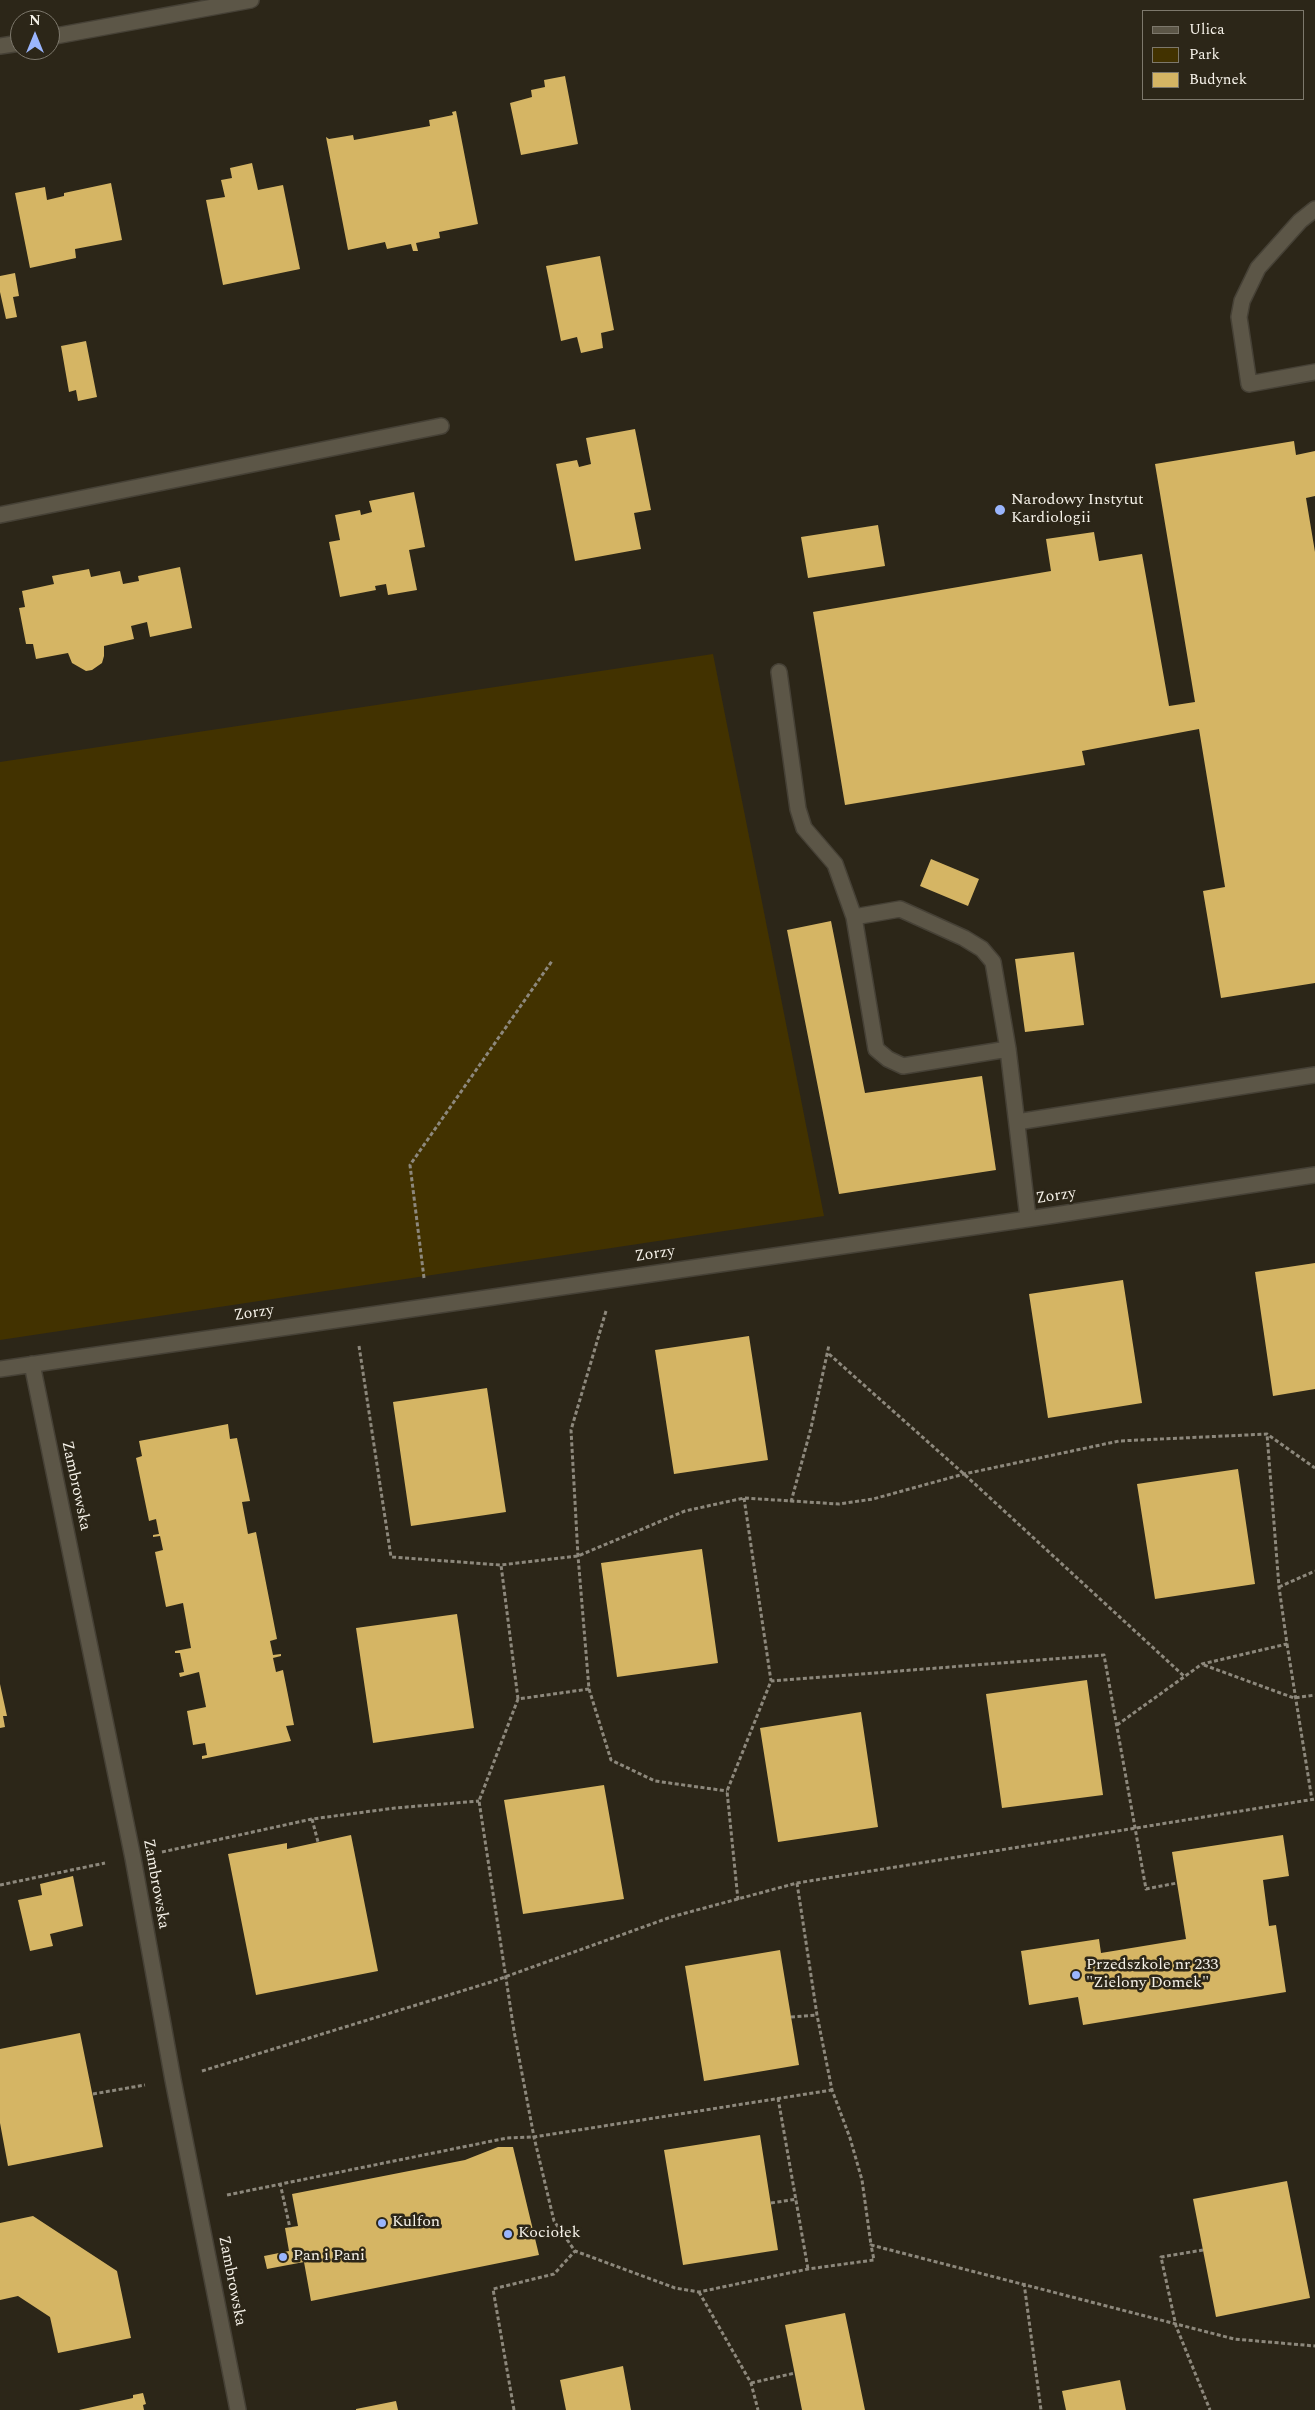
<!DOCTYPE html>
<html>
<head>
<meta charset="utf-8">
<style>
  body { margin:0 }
  #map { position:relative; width:1315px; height:2410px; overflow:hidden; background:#2c2618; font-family:Spectral,serif }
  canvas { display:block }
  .legend { position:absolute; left:1142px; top:10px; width:162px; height:90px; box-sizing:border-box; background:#2c2618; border:1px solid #7d786c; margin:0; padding:6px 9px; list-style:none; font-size:15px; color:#f6f2e9 }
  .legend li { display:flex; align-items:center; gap:10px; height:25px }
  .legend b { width:25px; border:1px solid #7d786c }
  .north { position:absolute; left:10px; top:10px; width:50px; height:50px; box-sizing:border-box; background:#2c2618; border:1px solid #7d786c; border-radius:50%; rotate:0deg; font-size:14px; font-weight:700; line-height:20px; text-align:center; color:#f6f2e9 }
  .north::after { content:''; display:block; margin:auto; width:18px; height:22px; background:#9ab5fd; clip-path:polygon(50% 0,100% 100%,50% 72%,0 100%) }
</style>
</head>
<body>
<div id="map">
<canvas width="1315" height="2410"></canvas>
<ul class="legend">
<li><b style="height:6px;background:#5c5647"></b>Ulica</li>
<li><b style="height:14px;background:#423200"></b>Park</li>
<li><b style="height:14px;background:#d5b564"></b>Budynek</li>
</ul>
<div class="north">N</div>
</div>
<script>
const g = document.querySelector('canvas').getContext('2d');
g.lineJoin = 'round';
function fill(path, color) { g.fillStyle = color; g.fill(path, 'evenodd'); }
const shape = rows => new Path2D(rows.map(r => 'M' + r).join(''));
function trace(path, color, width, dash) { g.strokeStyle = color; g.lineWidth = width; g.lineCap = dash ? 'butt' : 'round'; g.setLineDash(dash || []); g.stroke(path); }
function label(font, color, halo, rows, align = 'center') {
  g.font = font + ' Spectral,serif'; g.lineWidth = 5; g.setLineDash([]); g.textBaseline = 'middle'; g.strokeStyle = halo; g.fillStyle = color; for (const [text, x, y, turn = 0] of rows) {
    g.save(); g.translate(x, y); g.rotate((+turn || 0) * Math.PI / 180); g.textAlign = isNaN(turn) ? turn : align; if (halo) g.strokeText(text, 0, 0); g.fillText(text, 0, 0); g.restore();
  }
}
fill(shape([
  [713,654,824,1216,0,1340,0,762]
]), '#423200');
fill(shape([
  [565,76,578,144,521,155,510,103,532,97,531,90,545,87,544,80],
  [456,111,478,224,439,232,440,238,416,243,418,251,413,251,411,244,387,249,385,242,348,250,326,137,329,139,353,135,354,140,430,126,429,120,453,115,452,112],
  [252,163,258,190,283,185,300,269,223,285,206,200,225,197,221,180,232,178,230,168],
  [111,183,122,240,75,249,76,258,30,268,15,193,45,187,47,200,64,196,64,193],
  [600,256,614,330,601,333,603,348,581,353,577,337,561,341,546,266],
  [15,273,19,296,13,297,17,317,6,319,0,292,0,276],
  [86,341,97,397,78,401,76,390,69,392,61,346],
  [635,429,651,510,634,513,641,549,575,561,556,464,577,460,579,467,591,464,586,438],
  [1294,441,1296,455,1315,451,1315,496,1306,498,1315,552,1315,983,1221,998,1203,891,1225,887,1199,729,1082,751,1085,765,845,805,813,612,1051,571,1046,539,1094,532,1099,561,1142,554,1169,706,1195,702,1155,464],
  [414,492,425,547,409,550,417,590,388,595,386,584,375,586,376,590,340,597,329,542,340,540,335,515,360,510,361,515,372,512,369,501],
  [878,525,885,566,808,578,801,537],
  [180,567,192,628,150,637,147,622,131,626,134,639,104,646,104,656,102,663,92,670,86,671,72,663,68,653,36,659,33,644,26,644,19,608,25,607,22,591,54,584,52,576,89,569,91,577,120,571,123,584,139,581,138,576],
  [931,859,979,879,968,906,920,886],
  [831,921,865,1093,982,1076,996,1170,839,1194,787,930],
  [1074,952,1084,1025,1025,1032,1015,959],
  [1315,1263,1315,1389,1273,1396,1255,1272],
  [1123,1280,1142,1403,1048,1418,1029,1294],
  [749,1336,768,1460,674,1474,655,1350],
  [487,1388,506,1512,411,1526,393,1402],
  [228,1424,230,1439,237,1438,250,1501,242,1502,248,1534,256,1532,277,1639,270,1641,273,1655,281,1654,281,1656,273,1658,276,1672,283,1670,294,1725,286,1726,291,1741,202,1759,202,1756,207,1755,205,1743,193,1745,187,1711,206,1707,199,1672,180,1677,179,1673,184,1672,180,1653,175,1653,175,1651,191,1648,183,1603,166,1607,155,1552,163,1550,160,1536,153,1537,153,1535,159,1534,156,1519,149,1521,136,1458,142,1456,139,1441],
  [1238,1469,1255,1584,1155,1599,1137,1484],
  [702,1549,718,1663,617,1677,601,1563],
  [457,1614,474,1728,373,1743,356,1628],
  [1087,1680,1103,1795,1002,1808,986,1694],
  [0,1684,7,1716,3,1716,5,1727,0,1728],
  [861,1712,878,1827,778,1842,760,1728],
  [604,1785,624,1899,523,1914,504,1800],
  [351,1835,378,1971,256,1995,228,1854,287,1843,287,1849],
  [1283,1835,1289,1876,1263,1880,1269,1926,1276,1925,1286,1992,1083,2025,1078,1997,1029,2005,1021,1951,1099,1939,1101,1953,1186,1939,1172,1852],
  [73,1876,83,1926,50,1934,53,1946,30,1951,18,1900,42,1895,40,1884],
  [780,1950,799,2065,704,2081,685,1966],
  [80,2033,103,2147,8,2166,0,2123,0,2049],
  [760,2135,778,2250,683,2265,664,2150],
  [498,2147,513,2147,539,2255,311,2301,304,2262,267,2269,264,2256,289,2251,285,2228,298,2226,292,2194,465,2160],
  [1287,2181,1310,2298,1216,2317,1193,2199],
  [33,2216,117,2271,131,2338,58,2353,50,2317,18,2296,0,2300,0,2223],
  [845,2313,865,2410,802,2410,785,2325],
  [623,2366,631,2410,566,2410,560,2380],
  [1120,2380,1126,2410,1066,2410,1062,2391],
  [143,2393,146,2404,143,2405,144,2410,79,2410,133,2398,133,2395],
  [396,2401,398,2410,356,2410,356,2409]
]), '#d5b564');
const minor = shape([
  [50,37,251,0],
  [0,46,20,43],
  [1315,209,1300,221,1258,268,1242,301,1239,317,1249,384,1315,372],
  [0,515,441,426],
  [779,672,798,809,804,828,835,864,854,917,876,1049,888,1059,903,1066,1008,1049],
  [854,917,900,909,964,938,982,949,993,962,1008,1049,1028,1218],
  [1017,1122,1315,1075],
  [32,1364,133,1858,173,2080,238,2410],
  [0,1369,1055,1215,1315,1175]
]);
trace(minor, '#464136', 18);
trace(shape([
  [424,1278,410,1165,552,961],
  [606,1311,571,1430,578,1556,589,1689,518,1699,479,1801,514,2031,534,2137,554,2221,575,2251,675,2288,699,2292,808,2269,874,2260,871,2245,1234,2339,1315,2346],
  [359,1346,391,1557,501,1565],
  [829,1354,964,1474,1185,1677],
  [744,1498,771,1681],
  [791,1502,811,1428,829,1345],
  [1279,1587,1315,1571],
  [1287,1644,1312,1800],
  [1204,1665,1294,1698,1315,1695],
  [589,1689,611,1760,655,1781,727,1791],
  [518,1699,501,1565,578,1556,685,1511,744,1498,839,1504,873,1499,964,1474,1119,1441,1267,1434,1315,1468],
  [1117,1725,1202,1664,1287,1644,1279,1587,1267,1434],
  [312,1819,318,1842],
  [162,1852,312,1819,395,1808,479,1801],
  [797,1883,817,2015,832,2090,850,2138,862,2180,871,2245],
  [0,1885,105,1863],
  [738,1900,727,1791,771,1681,1104,1655,1146,1889,1177,1883],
  [791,2017,817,2015],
  [202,2071,491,1982,671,1917,797,1883,1315,1799],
  [93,2094,145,2085],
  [778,2098,808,2269],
  [280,2183,290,2228],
  [227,2195,507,2138,534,2137,832,2090],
  [771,2203,797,2199],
  [1203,2250,1161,2257,1176,2326,1210,2410],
  [1024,2283,1041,2410],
  [699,2292,751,2383,758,2410],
  [751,2383,795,2373],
  [514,2410,493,2289,554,2274,575,2251]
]), '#8d887c', 3, [4, 2.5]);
trace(minor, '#5c5647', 15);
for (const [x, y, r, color] of [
  [1000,510,6,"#9ab5fd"],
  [1076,1975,5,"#9ab5fd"],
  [382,2223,5,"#9ab5fd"],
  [508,2234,5,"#9ab5fd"],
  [283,2257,5,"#9ab5fd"]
]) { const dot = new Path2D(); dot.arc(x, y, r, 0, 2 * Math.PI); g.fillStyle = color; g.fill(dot); trace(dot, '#2c2618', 2); }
label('16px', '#f6f2e9', '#2c2618', [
  ["Narodowy Instytut",1011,501],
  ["Kardiologii",1011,519],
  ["Przedszkole nr 233",1086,1966],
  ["\"Zielony Domek\"",1086,1984],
  ["Kulfon",392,2223],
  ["Kociołek",518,2234],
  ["Pan i Pani",293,2257]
], 'left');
label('16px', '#f6f2e9', '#2c2618', [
  ["Zorzy",1056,1197,-8],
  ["Zorzy",655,1255,-8],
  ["Zorzy",254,1314,-8],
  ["Zambrowska",75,1486,78],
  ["Zambrowska",155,1884,80],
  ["Zambrowska",231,2281,79]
]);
</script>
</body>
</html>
